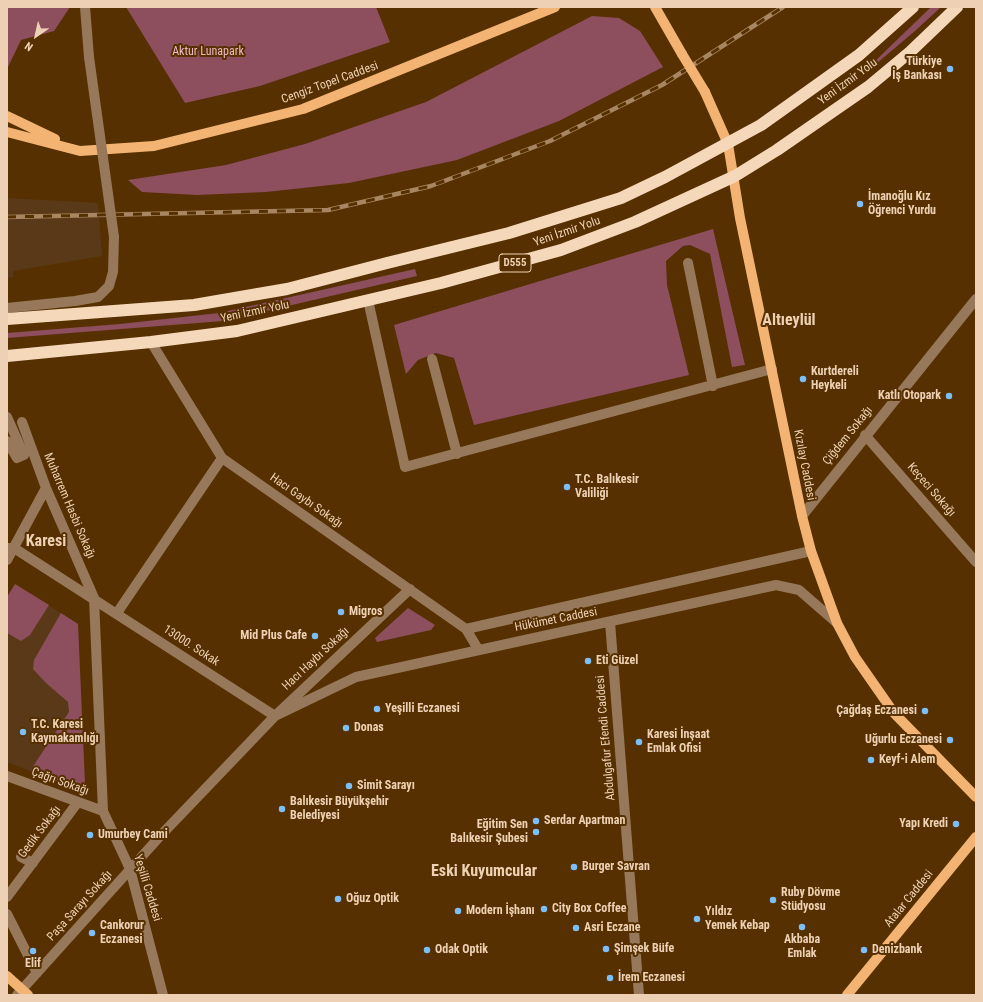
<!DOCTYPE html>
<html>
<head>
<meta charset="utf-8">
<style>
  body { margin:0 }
  #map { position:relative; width:983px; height:1002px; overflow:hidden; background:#563000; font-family:"Roboto Condensed",sans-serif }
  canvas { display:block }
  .frame { position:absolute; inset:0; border:8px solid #eed1b5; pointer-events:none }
  .north { position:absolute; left:16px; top:16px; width:40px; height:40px; -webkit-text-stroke:3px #563000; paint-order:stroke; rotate:214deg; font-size:11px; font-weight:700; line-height:16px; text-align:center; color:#eed1b5 }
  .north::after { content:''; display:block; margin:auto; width:14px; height:18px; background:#eed1b5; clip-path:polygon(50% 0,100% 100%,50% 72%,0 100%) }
</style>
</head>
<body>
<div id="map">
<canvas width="983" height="1002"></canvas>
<div class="frame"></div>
<div class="north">N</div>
</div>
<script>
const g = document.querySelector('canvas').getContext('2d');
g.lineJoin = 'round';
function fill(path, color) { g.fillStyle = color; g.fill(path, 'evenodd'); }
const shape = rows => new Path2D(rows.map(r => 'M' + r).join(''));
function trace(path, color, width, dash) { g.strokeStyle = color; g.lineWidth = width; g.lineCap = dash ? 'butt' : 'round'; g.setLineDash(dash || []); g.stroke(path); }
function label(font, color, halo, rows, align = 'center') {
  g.font = font + ' "Roboto Condensed",sans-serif'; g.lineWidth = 4; g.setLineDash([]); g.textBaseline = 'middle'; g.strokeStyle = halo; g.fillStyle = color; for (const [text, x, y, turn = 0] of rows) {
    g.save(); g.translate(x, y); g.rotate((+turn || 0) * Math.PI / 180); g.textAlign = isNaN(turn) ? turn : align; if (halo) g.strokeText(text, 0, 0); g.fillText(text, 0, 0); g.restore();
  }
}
fill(shape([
  [7,198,98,203,102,256,13,271,13,277,7,278],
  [15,584,78,624,85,784,79,790,7,762,7,597]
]), '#593917');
fill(shape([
  [7,7,70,7,54,31,21,40,7,69],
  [126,7,376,7,390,42,260,86,185,103],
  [931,7,941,7,915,31,876,64,873,63],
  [592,16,619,18,640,31,663,67,559,121,457,160,349,183,266,192,197,195,142,192,128,180,226,165,305,144,426,102],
  [713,229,745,365,732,367,710,254,690,245,683,246,666,261,667,285,689,375,474,425,454,358,436,353,418,360,406,374,394,325],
  [415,269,417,276,223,321,7,338,7,333,120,324,219,313],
  [15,584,49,605,30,635,21,641,7,633,7,597],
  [408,608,435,625,431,630,377,642,375,638],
  [61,613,78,624,85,784,79,790,30,771,69,712,68,702,46,683,33,669,34,660]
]), '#8d4e5d');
trace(shape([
  [85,7,89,57],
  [688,263,713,386],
  [368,300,405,467,772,369],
  [7,308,75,301,98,297,109,286,113,272,114,237],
  [151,342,222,458,466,629,478,649],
  [432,359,457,454],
  [7,417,24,455,17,458,7,441],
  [22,422,46,488,94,598,103,811,130,869,163,995],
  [865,435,976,562],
  [802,516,976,299],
  [7,548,14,548,275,716],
  [7,560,46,488],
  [117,613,222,458],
  [610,622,639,995],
  [466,629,811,551],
  [275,716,356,677,776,585,799,590,837,623],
  [7,776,103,811],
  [21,857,33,863],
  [7,897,78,802],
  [7,914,37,973],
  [17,995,162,834,275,716,410,589]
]), '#97785a', 10);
trace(shape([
  [655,7,682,54],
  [705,92,728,144,740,218,802,516,811,551,837,623,855,657,894,713,976,797],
  [7,116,55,139],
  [7,132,80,151,154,146,303,109,555,7],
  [7,976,28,995],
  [847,995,976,837]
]), '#f3b473', 10);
trace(shape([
  [7,319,194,305,287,289,387,263,509,233,621,198,665,177,761,125,859,55,913,7],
  [7,356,151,342,237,331,441,283,561,250,635,222,735,176,777,150,868,87,910,52,957,7]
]), '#f5d7ba', 12);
const rail = shape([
  [7,217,328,210,431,186,550,141,662,85,783,7]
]);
trace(rail, '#a78661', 4.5);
trace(rail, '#563000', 3, [9]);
trace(shape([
  [89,57,114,237]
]), '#97785a', 10);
trace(shape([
  [682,54,705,92]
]), '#f3b473', 10);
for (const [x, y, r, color] of [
  [950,69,4,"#7bbef8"],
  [860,204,4,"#7bbef8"],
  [803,379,4,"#7bbef8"],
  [949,396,4,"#7bbef8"],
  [567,487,4,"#7bbef8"],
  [341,612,4,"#7bbef8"],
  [315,636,4,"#7bbef8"],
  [588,661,4,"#7bbef8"],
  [377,709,4,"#7bbef8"],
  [925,711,4,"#7bbef8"],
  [346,728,4,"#7bbef8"],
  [23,732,4,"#7bbef8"],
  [950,740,4,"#7bbef8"],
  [639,742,4,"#7bbef8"],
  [871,760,4,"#7bbef8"],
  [349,786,4,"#7bbef8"],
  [282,809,4,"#7bbef8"],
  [536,821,4,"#7bbef8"],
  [956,824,4,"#7bbef8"],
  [536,832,4,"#7bbef8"],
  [90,835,4,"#7bbef8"],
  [574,867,4,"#7bbef8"],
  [338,899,4,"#7bbef8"],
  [773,900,4,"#7bbef8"],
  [544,909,4,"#7bbef8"],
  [458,911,4,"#7bbef8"],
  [697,919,4,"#7bbef8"],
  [802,927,4,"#7bbef8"],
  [576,928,4,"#7bbef8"],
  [92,933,4,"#7bbef8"],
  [606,949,4,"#7bbef8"],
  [427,950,4,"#7bbef8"],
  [864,950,4,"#7bbef8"],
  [33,951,4,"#7bbef8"],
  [610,978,4,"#7bbef8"]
]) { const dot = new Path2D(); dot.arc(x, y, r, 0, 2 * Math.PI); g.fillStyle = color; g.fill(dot); trace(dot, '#563000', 1.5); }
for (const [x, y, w] of [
  [515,263,32]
]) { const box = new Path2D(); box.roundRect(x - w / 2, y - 9, w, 18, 3); g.fillStyle = '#563000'; g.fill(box); trace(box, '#eed1b5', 1); }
label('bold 11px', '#eed1b5', null, [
  ["D555",515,263]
]);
label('12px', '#f1bbc5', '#563000', [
  ["Aktur Lunapark",208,52]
]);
label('bold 12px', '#eed1b5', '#563000', [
  ["Türkiye",942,62,"right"],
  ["İş Bankası",942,76,"right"],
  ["İmanoğlu Kız",868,197],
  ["Öğrenci Yurdu",868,211],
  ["Kurtdereli",811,372],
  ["Heykeli",811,386],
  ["Katlı Otopark",941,396,"right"],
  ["T.C. Balıkesir",575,480],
  ["Valiliği",575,494],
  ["Migros",349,612],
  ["Mid Plus Cafe",307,636,"right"],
  ["Eti Güzel",596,661],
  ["Yeşilli Eczanesi",385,709],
  ["Çağdaş Eczanesi",917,711,"right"],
  ["T.C. Karesi",31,725],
  ["Kaymakamlığı",31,739],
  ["Donas",354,728],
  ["Karesi İnşaat",647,735],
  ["Emlak Ofisi",647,749],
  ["Uğurlu Eczanesi",942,740,"right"],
  ["Keyf-i Alem",879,760],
  ["Simit Sarayı",357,786],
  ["Balıkesir Büyükşehir",290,802],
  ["Belediyesi",290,816],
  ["Serdar Apartman",544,821],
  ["Yapı Kredi",948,824,"right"],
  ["Eğitim Sen",528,825,"right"],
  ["Balıkesir Şubesi",528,839,"right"],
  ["Umurbey Cami",98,835],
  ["Burger Savran",582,867],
  ["Ruby Dövme",781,893],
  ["Stüdyosu",781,907],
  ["Oğuz Optik",346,899],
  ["City Box Coffee",552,909],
  ["Modern İşhanı",466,911],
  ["Yıldız",705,912],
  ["Yemek Kebap",705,926],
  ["Cankorur",100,926],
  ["Eczanesi",100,940],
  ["Asri Eczane",584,928],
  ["Akbaba",802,940,"center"],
  ["Emlak",802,954,"center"],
  ["Şimşek Büfe",614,949],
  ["Odak Optik",435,950],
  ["Denizbank",872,950],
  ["Elif",33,964,"center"],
  ["İrem Eczanesi",618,978]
], 'left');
label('12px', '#eed1b5', '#563000', [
  ["Yeni İzmir Yolu",848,82,-36],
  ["Cengiz Topel Caddesi",330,83,-20],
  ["Yeni İzmir Yolu",567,232,-19],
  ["Yeni İzmir Yolu",255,312,-12],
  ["Çiğdem Sokağı",848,436,-51],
  ["Kızılay Caddesi",804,465,79],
  ["Keçeci Sokağı",931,490,49],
  ["Hacı Gaybı Sokağı",306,501,35],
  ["Muharrem Hasbi Sokağı",69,506,67],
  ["Hükümet Caddesi",556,620,-11],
  ["13000. Sokak",191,646,33],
  ["Hacı Haybı Sokağı",316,659,-43],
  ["Abdulgafur Efendi Caddesi",606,738,-95],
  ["Çağrı Sokağı",60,782,20],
  ["Gedik Sokağı",40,832,-53],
  ["Yeşilli Caddesi",147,888,73],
  ["Atalar Caddesi",909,899,-51],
  ["Paşa Sarayı Sokağı",80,906,-48]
]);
label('bold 16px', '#eed1b5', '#563000', [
  ["Altıeylül",789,321],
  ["Karesi",46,542],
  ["Eski Kuyumcular",484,872]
]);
</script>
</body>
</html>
